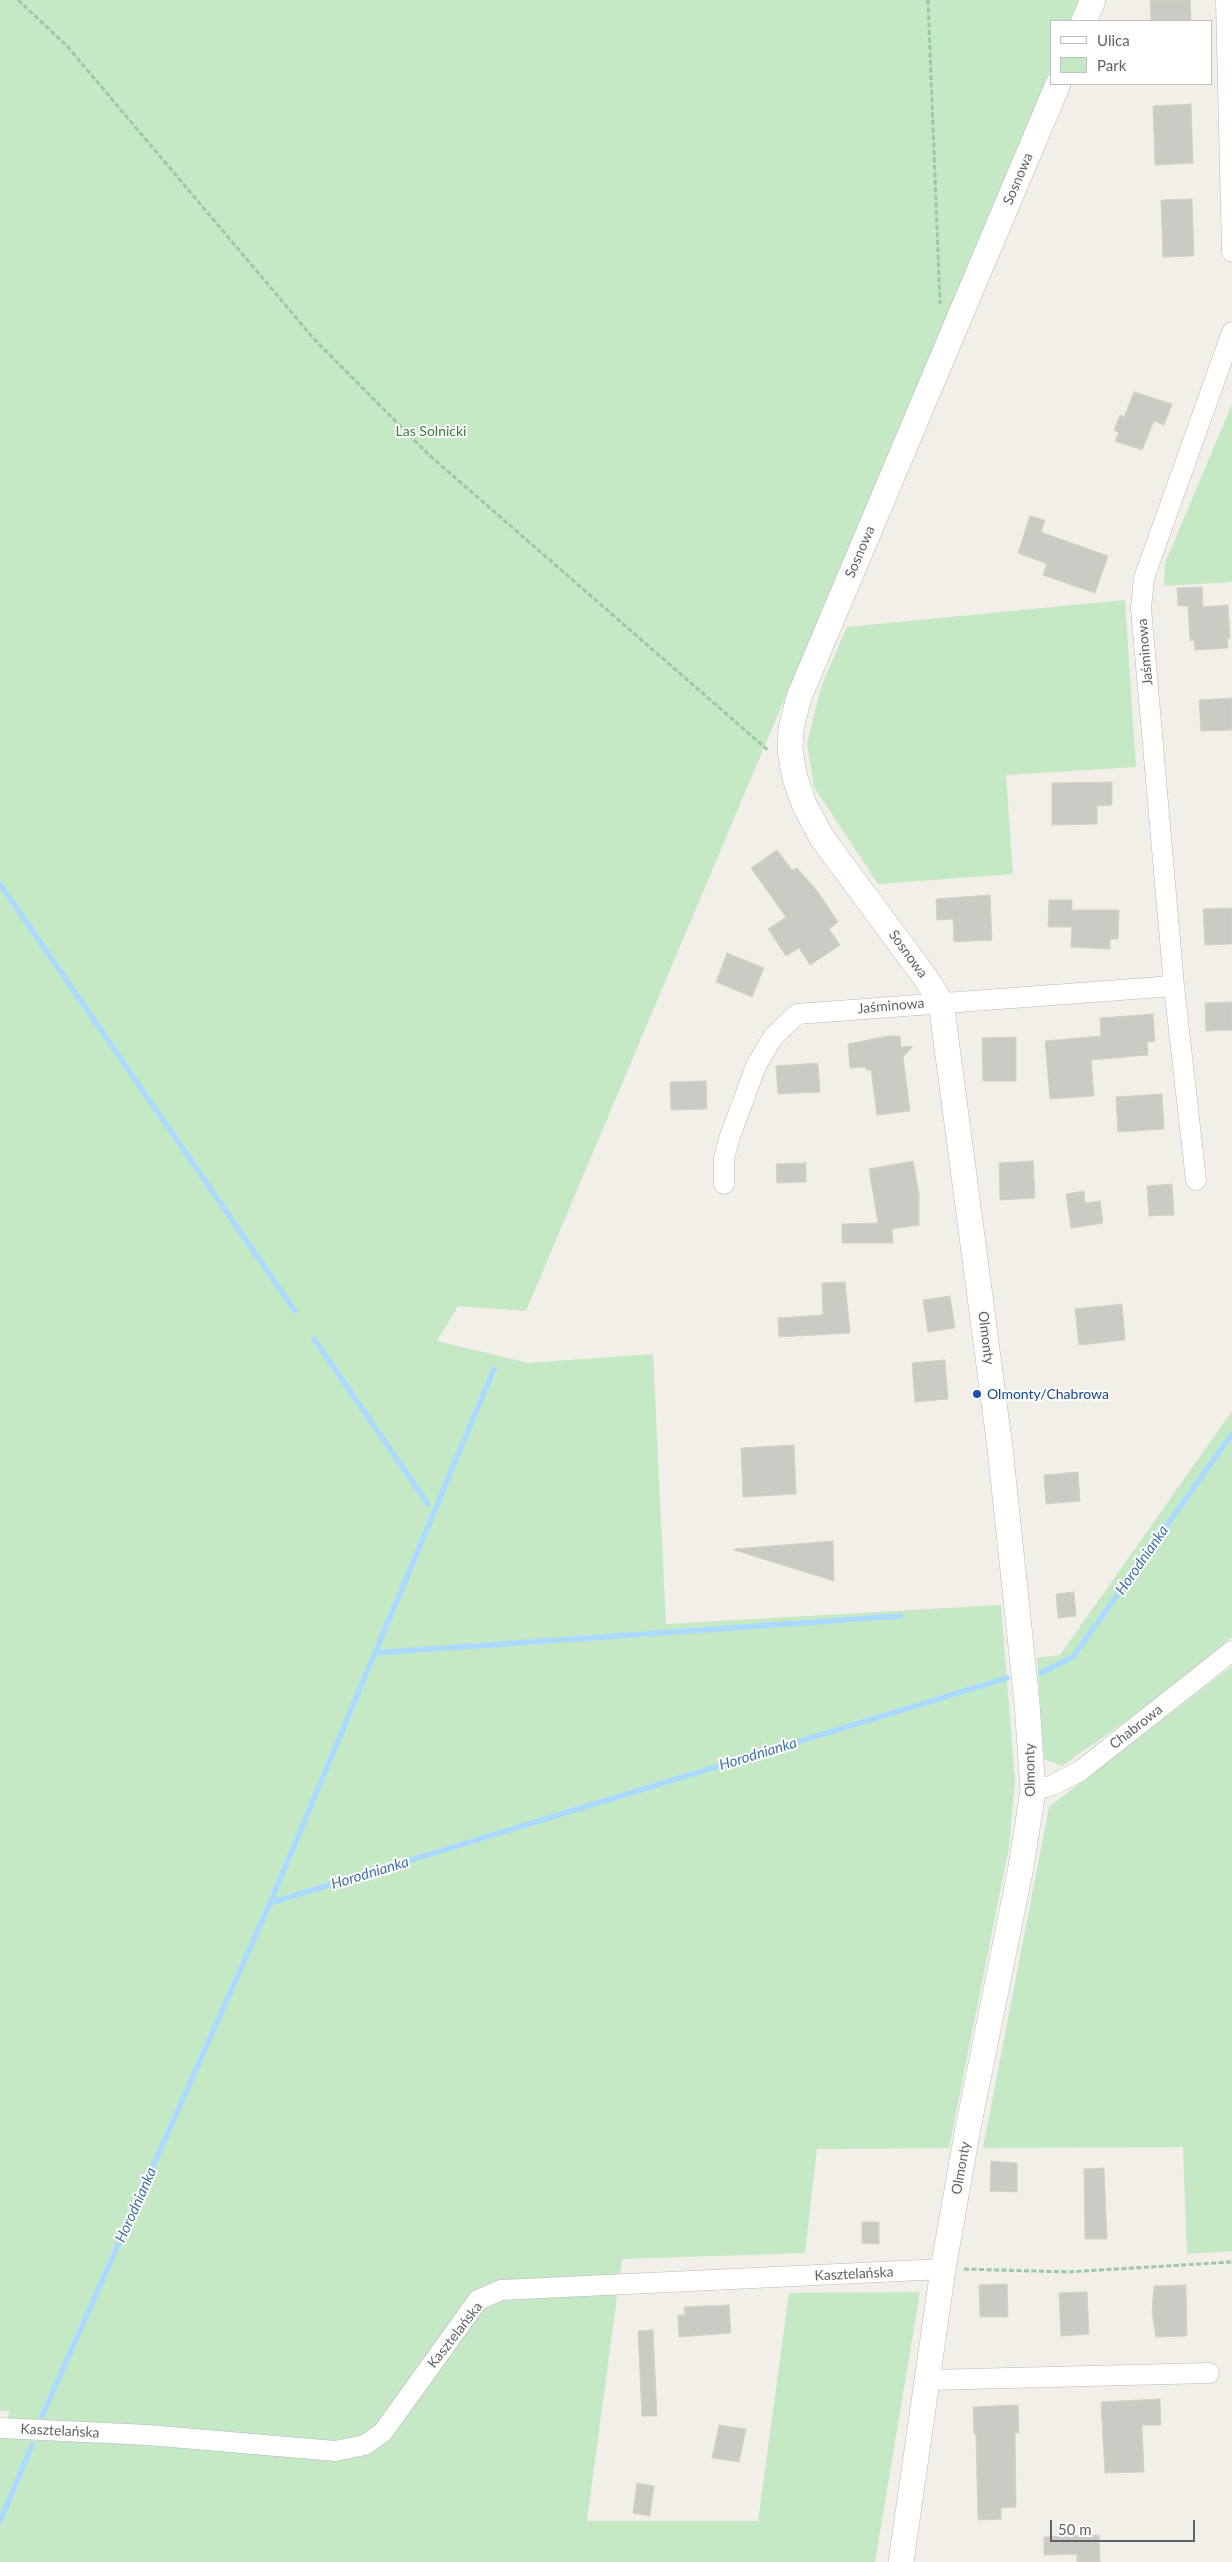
<!DOCTYPE html>
<html>
<head>
<meta charset="utf-8">
<style>
  body { margin:0 }
  #map { position:relative; width:1232px; height:2562px; overflow:hidden; background:#f1efe8; font-family:Lato,sans-serif }
  canvas { display:block }
  .legend { position:absolute; left:1050px; top:20px; width:162px; height:65px; box-sizing:border-box; background:#fff; border:1px solid #bfc1c3; margin:0; padding:6px 9px; list-style:none; font-size:15px; color:#5f6368 }
  .legend li { display:flex; align-items:center; gap:10px; height:25px }
  .legend b { width:25px; border:1px solid #bfc1c3 }
  .scale { position:absolute; left:1050px; top:2520px; width:145px; height:22px; box-sizing:border-box; border:2px solid #5f6368; border-top:0; padding-left:6px; font-size:15px; line-height:18px; white-space:nowrap; color:#5f6368; -webkit-text-stroke:4px #fff; paint-order:stroke }
</style>
</head>
<body>
<div id="map">
<canvas width="1232" height="2562"></canvas>
<ul class="legend">
<li><b style="height:6px;background:#fff"></b>Ulica</li>
<li><b style="height:14px;background:#c5e8c5"></b>Park</li>
</ul>
<div class="scale">50 m</div>
</div>
<script>
const g = document.querySelector('canvas').getContext('2d');
g.lineJoin = 'round';
function fill(path, color) { g.fillStyle = color; g.fill(path, 'evenodd'); }
const shape = rows => new Path2D(rows.map(r => 'M' + r).join(''));
function trace(path, color, width, dash) { g.strokeStyle = color; g.lineWidth = width; g.lineCap = dash ? 'butt' : 'round'; g.setLineDash(dash || []); g.stroke(path); }
function label(font, color, halo, rows, align = 'center') {
  g.font = font + ' Lato,sans-serif'; g.lineWidth = 4; g.setLineDash([]); g.textBaseline = 'middle'; g.strokeStyle = halo; g.fillStyle = color; for (const [text, x, y, turn = 0] of rows) {
    g.save(); g.translate(x, y); g.rotate((+turn || 0) * Math.PI / 180); g.textAlign = isNaN(turn) ? turn : align; if (halo) g.strokeText(text, 0, 0); g.fillText(text, 0, 0); g.restore();
  }
}
fill(shape([
  [0,0,1079,0,1070,21,1051,21,1051,68,526,1311,458,1306,437,1341,528,1363,653,1354,666,1624,1001,1605,1015,1781,1009,1847,949,2148,817,2149,805,2253,622,2259,587,2521,758,2521,789,2293,920,2292,875,2562,0,2562,0,2438,10,2411,0,2411],
  [1232,404,1232,582,1164,586,1165,563],
  [1125,600,1136,767,1006,775,1013,874,878,884,814,787,807,743,821,687,847,627],
  [1232,1411,1232,1637,1147,1706,1062,1766,1044,1759,1037,1658,1060,1655],
  [1232,1666,1232,2251,1187,2254,1183,2147,983,2148,1049,1807]
]), '#c5e8c5');
trace(shape([
  [0,884,295,1311],
  [314,1339,428,1504],
  [375,1653,901,1616],
  [1041,1673,1073,1657,1232,1434],
  [270,1903,494,1369],
  [42,2416,270,1903,1007,1678],
  [0,2521,32,2445]
]), '#aadaff', 5.5);
const building = shape([
  [1150,0,1190,0,1191,21,1151,21,1150,0],
  [1191,104,1193,163,1155,165,1153,106,1191,104],
  [1192,199,1194,256,1163,257,1161,200,1192,199],
  [1134,392,1172,404,1164,425,1154,421,1142,450,1115,441,1119,433,1114,430,1120,415,1124,417,1134,392],
  [1030,516,1045,520,1041,532,1108,556,1095,593,1043,575,1047,564,1018,553,1030,516],
  [1202,587,1203,607,1228,605,1230,638,1227,638,1228,648,1195,650,1194,640,1190,641,1188,606,1178,606,1177,588,1202,587],
  [1232,698,1232,730,1201,731,1199,700,1232,698],
  [1112,782,1112,805,1097,806,1097,824,1052,825,1052,783,1112,782],
  [777,850,792,870,797,868,818,892,838,922,829,929,840,945,810,965,799,948,786,956,768,929,786,917,751,868,777,850],
  [990,895,992,940,954,942,953,919,937,920,936,899,990,895],
  [1049,900,1072,900,1072,910,1119,910,1118,939,1110,939,1110,949,1071,947,1072,927,1048,927,1049,900],
  [1232,908,1232,944,1205,945,1203,909,1232,908],
  [727,953,764,968,752,997,716,982,727,953],
  [1232,1002,1232,1030,1206,1031,1205,1003,1232,1002],
  [1153,1014,1155,1041,1147,1042,1148,1055,1091,1060,1094,1096,1050,1099,1045,1041,1101,1036,1100,1018,1153,1014],
  [888,1036,900,1036,901,1047,913,1046,903,1057,910,1111,877,1115,871,1070,866,1070,865,1067,850,1068,848,1044,888,1036],
  [1016,1037,1016,1081,983,1081,982,1038,1016,1037],
  [818,1063,820,1092,778,1094,776,1066,818,1063],
  [706,1081,707,1109,671,1110,670,1082,706,1081],
  [1162,1094,1164,1129,1118,1132,1116,1097,1162,1094],
  [913,1161,919,1194,919,1225,892,1229,893,1243,842,1243,842,1224,878,1223,869,1169,913,1161],
  [1033,1161,1035,1198,1000,1200,999,1163,1033,1161],
  [806,1163,806,1182,777,1183,776,1164,806,1163],
  [1172,1184,1174,1215,1149,1216,1147,1186,1172,1184],
  [1084,1191,1085,1203,1100,1201,1103,1223,1071,1228,1066,1194,1084,1191],
  [845,1282,850,1333,779,1337,778,1318,823,1315,822,1283,845,1282],
  [950,1296,955,1328,928,1332,923,1300,950,1296],
  [1122,1304,1125,1340,1079,1345,1075,1309,1122,1304],
  [945,1360,948,1399,915,1402,912,1363,945,1360],
  [794,1445,796,1494,743,1497,741,1448,794,1445],
  [1078,1472,1080,1501,1046,1504,1044,1475,1078,1472],
  [833,1541,834,1581,734,1550,734,1549,833,1541],
  [1074,1592,1076,1616,1058,1618,1056,1594,1074,1592],
  [991,2161,1017,2163,1017,2192,990,2191,991,2161],
  [1104,2168,1107,2239,1085,2239,1084,2169,1104,2168],
  [862,2222,879,2222,879,2244,862,2243,862,2222],
  [1007,2284,1008,2317,980,2317,979,2285,1007,2284],
  [1186,2285,1187,2336,1156,2337,1152,2312,1154,2286,1186,2285],
  [1081,2292,1087,2292,1089,2334,1061,2336,1059,2293,1081,2292],
  [729,2305,731,2333,679,2337,678,2315,685,2315,684,2307,729,2305],
  [653,2330,657,2416,642,2416,638,2331,653,2330],
  [1160,2399,1161,2425,1142,2425,1144,2472,1105,2473,1101,2402,1160,2399],
  [1018,2405,1019,2433,1015,2433,1016,2507,1001,2508,1001,2519,978,2520,976,2434,974,2434,973,2407,1018,2405],
  [719,2425,746,2429,739,2462,712,2458,719,2425],
  [637,2483,654,2486,650,2516,633,2513,637,2483],
  [1099,2535,1100,2562,1077,2562,1077,2554,1044,2555,1044,2537,1099,2535]
]);
fill(building, '#cccac5');
trace(building, '#d6d1c6', 1);
const minor = shape([
  [1226,0,1232,252],
  [1196,1180,1174,986,1141,608,1144,578,1232,332],
  [724,1184,724,1158,730,1136,756,1066,773,1037,797,1014,1174,986],
  [1033,1791,1053,1785,1080,1771,1232,1651],
  [929,2380,1209,2373],
  [0,2428,148,2435,335,2451,365,2445,383,2432,478,2300,501,2290,943,2269]
]);
const tertiary = shape([
  [1084,21,1093,0],
  [901,2562,943,2269,968,2128,1021,1867,1033,1791,1027,1703,1000,1448,941,1002,925,977,822,838,804,804,795,778,790,750,791,729,799,697,1058,84]
]);
trace(minor, '#b5b8bc', 21);
trace(tertiary, '#b5b8bc', 26);
trace(shape([
  [18,0,67,46,314,339,428,454,769,751],
  [928,0,940,304],
  [964,2269,1067,2272,1232,2262]
]), '#9cc7a9', 3, [5, 2.5]);
trace(minor, '#fff', 20);
trace(tertiary, '#fff', 25);
for (const [x, y, r, color] of [
  [977,1394,5,"#1a4fb4"]
]) { const dot = new Path2D(); dot.arc(x, y, r, 0, 2 * Math.PI); g.fillStyle = color; g.fill(dot); trace(dot, '#fff', 2); }
label('14px', '#5f6368', '#fff', [
  ["Sosnowa",1018,179,-67],
  ["Sosnowa",860,552,-67],
  ["Jaśminowa",1145,652,-95],
  ["Sosnowa",908,954,54],
  ["Jaśminowa",891,1006,-5],
  ["Olmonty",986,1338,83],
  ["Chabrowa",1136,1727,-38],
  ["Olmonty",1030,1770,-91],
  ["Olmonty",961,2168,-80],
  ["Kasztelańska",854,2274,-3],
  ["Kasztelańska",455,2335,-52],
  ["Kasztelańska",60,2431,3]
]);
label('14px', '#348238', '#fff', [
  ["Las Solnicki",431,431]
]);
label('14px', '#164399', '#fff', [
  ["Olmonty/Chabrowa",987,1394]
], 'left');
label('italic 15px', '#4174aa', '#fff', [
  ["Horodnianka",1142,1560,-55],
  ["Horodnianka",758,1754,-17],
  ["Horodnianka",370,1873,-17],
  ["Horodnianka",136,2205,-66]
]);
</script>
</body>
</html>
